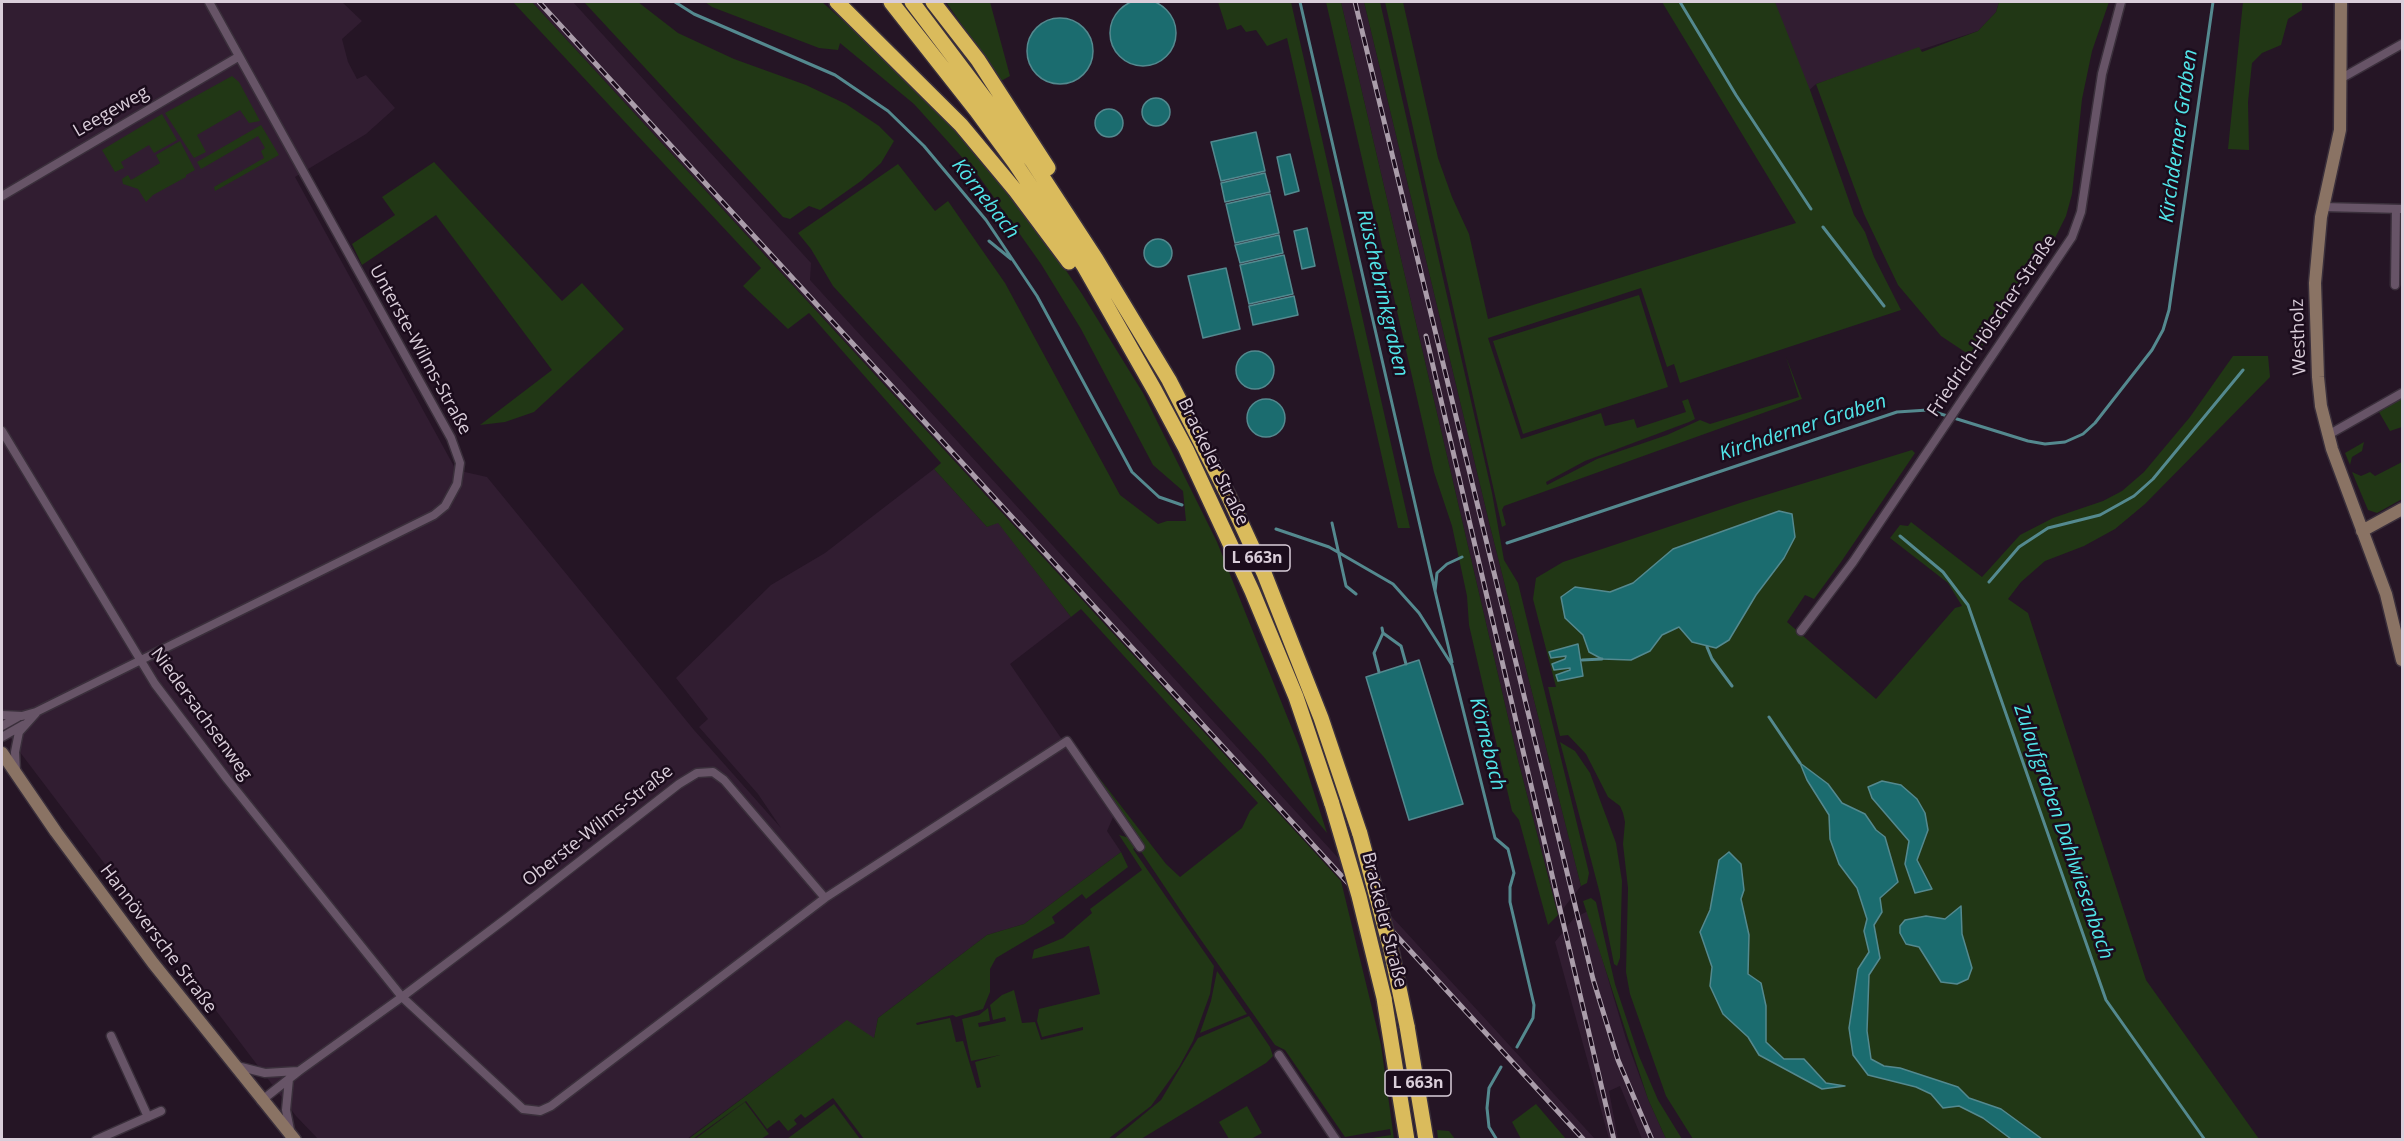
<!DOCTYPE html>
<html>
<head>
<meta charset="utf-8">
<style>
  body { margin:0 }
  #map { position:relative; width:2404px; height:1141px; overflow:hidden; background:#251525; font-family:"Open Sans",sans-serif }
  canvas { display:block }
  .frame { position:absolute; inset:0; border:3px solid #daceda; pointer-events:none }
</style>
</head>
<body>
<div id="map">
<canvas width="2404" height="1141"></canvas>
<div class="frame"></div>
</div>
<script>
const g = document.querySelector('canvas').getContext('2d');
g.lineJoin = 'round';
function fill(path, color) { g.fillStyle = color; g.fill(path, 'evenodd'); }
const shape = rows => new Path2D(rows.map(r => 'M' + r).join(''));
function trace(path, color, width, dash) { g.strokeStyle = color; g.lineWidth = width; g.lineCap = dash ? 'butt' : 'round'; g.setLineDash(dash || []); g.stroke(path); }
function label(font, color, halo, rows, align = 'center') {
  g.font = font + ' "Open Sans",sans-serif'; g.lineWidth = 5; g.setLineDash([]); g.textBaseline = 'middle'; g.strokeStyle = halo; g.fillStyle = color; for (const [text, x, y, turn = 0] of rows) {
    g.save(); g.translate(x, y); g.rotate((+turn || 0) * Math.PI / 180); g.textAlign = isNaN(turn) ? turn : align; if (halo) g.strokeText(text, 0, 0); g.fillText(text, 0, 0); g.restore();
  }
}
fill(shape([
  [2,2,342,2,362,21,342,39,348,62,357,79,366,75,395,108,366,134,295,177,456,470,487,477,694,730,781,828,758,794,699,727,708,719,676,678,771,585,825,553,934,469,987,527,998,522,1071,617,1010,664,1114,815,1107,831,1121,852,1024,924,987,935,878,1018,874,1039,847,1021,687,1139,318,1139,296,1116,16,747,2,723],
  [532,2,573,2,811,263,810,280,1595,1139,1581,1139],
  [1341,2,1364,2,1490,526,1581,886,1558,915,1518,760],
  [1694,2,1999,2,1996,12,1978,31,1816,84,1769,127],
  [1588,911,1626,1039,1648,1099,1666,1139,1642,1139,1620,1086,1609,1091,1618,1139,1609,1139,1555,942,1574,918]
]), '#311d31');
fill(shape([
  [513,2,532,2,1341,881,1381,1045,1394,1139,1366,1139,1391,1135,1390,1129,1345,1137,1285,1050,1275,1045,1187,920,1140,850,1145,846,1080,753,1166,864,1180,877,1242,828,1250,811,1258,803,1081,609,1071,617,998,523,987,527,934,469,941,463,809,313,788,329,743,286,761,268],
  [584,2,638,2,678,33,734,59,806,85,846,104,879,126,894,141,881,163,861,181,820,210,809,206,790,219,783,217],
  [705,2,822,2,880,53,978,152,1044,238,1082,294,1143,393,1217,542,1299,746,1327,833,1263,756,833,286,811,249,798,233,898,164,935,211,948,201,1005,283,1120,495,1158,524,1167,521,1186,521,1183,491,1153,465,1081,329,1041,264,978,175,914,104,840,43,838,50,819,48,712,7],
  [946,2,990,2,1010,76,1001,81],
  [1218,2,1291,2,1410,528,1398,528,1287,38,1267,46,1256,30,1246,32,1241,25,1227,30],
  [1326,2,1341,2,1518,760,1558,915,1548,925,1519,820,1512,811,1469,625,1467,596,1452,526,1434,472],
  [1364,2,1380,2,1492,493,1504,560,1518,583,1589,873,1587,883,1581,886,1490,526],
  [1385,2,1403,2,1438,158,1452,197,1469,234,1488,319,1796,223,1662,2,1775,2,1810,90,1854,215,1865,232,1874,257,1901,310,1680,383,1674,364,1667,367,1641,288,1488,338,1521,439,1601,413,1605,426,1634,419,1637,428,1686,412,1682,401,1688,399,1695,419,1689,422,1585,461,1546,482,1547,485,1597,459,1667,435,1700,420,1710,424,1799,397,1786,357,1802,399,1504,506,1502,510,1506,525,1502,527],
  [1999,2,2109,2,2092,51,2082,99,2072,194,2066,216,2056,236,1974,358,1941,336,1898,285,1864,214,1816,84,1919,47,1922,52,1978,31,1996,12],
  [2243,2,2302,2,2302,10,2288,19,2281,45,2262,53,2252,63,2248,102,2249,150,2228,149],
  [232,76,239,82,260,121,249,123,240,110,197,135,206,152,194,158,165,113],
  [162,114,177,140,154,153,149,145,121,162,124,168,115,172,102,150],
  [261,125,279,155,215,191,214,187,264,158,261,151,265,148,258,136,201,169,197,162],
  [180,141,195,170,186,175,186,177,153,195,146,202,138,189,123,184,122,179,128,175,131,180,160,163,156,155],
  [434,162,562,301,582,283,624,329,534,412,505,422,480,425,552,370,436,215,362,265,352,244,395,215,382,197],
  [1639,295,1668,387,1523,434,1493,341],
  [2233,356,2268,356,2270,377,2145,504,2115,529,2084,546,2045,561,2021,582,2008,599,2028,613,2146,980,2259,1139,1693,1139,1666,1096,1630,994,1626,972,1628,888,1623,844,1625,822,1623,813,1620,806,1608,797,1586,754,1568,735,1560,736,1548,687,1556,687,1533,599,1536,578,1563,562,1743,502,1912,450,1915,453,1841,562,1814,599,1805,595,1787,622,1876,699,1955,608,1962,606,1948,583,1890,538,1900,525,1908,526,1911,522,1982,577,2020,535,2053,518,2103,501,2122,491,2144,472,2190,417],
  [2402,398,2402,427,2390,431,2379,412],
  [2364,442,2362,451,2352,457,2350,465,2345,453],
  [2402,462,2402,499,2377,513,2368,510,2352,472,2361,476,2370,472,2375,476],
  [1560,742,1575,751,1590,773,1616,843,1622,881,1620,958,1617,966,1614,964,1600,894],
  [1119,835,1130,838,1136,847,1133,849,1214,966,1210,994,1193,1041,1179,1067,1151,1106,1108,1139,864,1139,833,1098,805,1118,801,1114,794,1120,797,1124,788,1131,779,1120,767,1129,746,1101,693,1139,687,1140,847,1020,874,1038,878,1018,987,935,1024,924,1121,852,1128,867,1086,899,1082,894,1052,917,1055,923,996,958,990,969,990,992,983,1009,956,1017,953,1015,916,1023,917,1025,950,1018,956,1042,963,1041,977,1088,981,1087,975,1062,1000,1055,971,1061,962,1019,979,1015,988,1008,990,1021,978,1023,979,1027,1006,1021,1005,1017,993,1020,990,1005,1002,995,1014,990,1022,1023,1035,1022,1041,1040,1083,1030,1083,1027,1042,1037,1037,1021,1039,1009,1100,994,1089,946,1032,959,1034,950,1063,938,1092,913,1090,909,1142,870],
  [1591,898,1596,902,1615,984,1639,1056,1658,1100,1682,1139,1666,1139,1648,1099,1583,901],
  [1217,971,1247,1014,1200,1033,1211,1001],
  [1249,1016,1270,1047,1273,1056,1266,1063,1141,1139,1114,1139,1161,1100,1198,1038],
  [745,1102,769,1134,761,1139,695,1139],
  [834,1104,860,1139,787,1139],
  [1536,1104,1566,1139,1521,1139,1512,1122],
  [1247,1106,1262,1133,1251,1139,1229,1139,1219,1122],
  [1437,1130,1449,1131,1455,1139,1438,1139]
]), '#213715');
const water = shape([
  '1110 33a33 33 0 1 1 66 0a33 33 0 1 1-66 0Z',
  '1027 51a33 33 0 1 1 66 0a33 33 0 1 1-66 0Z',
  '1142 112a14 14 0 1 1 28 0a14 14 0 1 1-28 0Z',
  '1095 123a14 14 0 1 1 28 0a14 14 0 1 1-28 0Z',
  [1256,132,1265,171,1221,181,1211,142,1256,132],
  [1290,154,1299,191,1285,195,1277,157,1290,154],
  [1265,173,1270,192,1225,202,1221,183,1265,173],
  [1270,194,1279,233,1235,243,1226,204,1270,194],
  [1307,228,1315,266,1302,269,1294,231,1307,228],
  [1279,235,1283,253,1240,263,1235,245,1279,235],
  '1144 253a14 14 0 1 1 28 0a14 14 0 1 1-28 0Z',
  [1284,255,1293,294,1249,304,1240,265,1284,255],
  [1226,268,1240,329,1203,338,1188,276,1226,268],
  [1294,296,1298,315,1253,325,1249,306,1294,296],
  '1236 370a19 19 0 1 1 38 0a19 19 0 1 1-38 0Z',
  '1247 418a19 19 0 1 1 38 0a19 19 0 1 1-38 0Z',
  [1779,511,1792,514,1795,537,1784,558,1756,595,1729,640,1716,648,1692,642,1679,627,1662,635,1650,651,1631,660,1602,659,1589,652,1583,635,1565,618,1561,597,1575,587,1610,592,1633,583,1673,549,1779,511],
  [1578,644,1583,676,1558,681,1556,675,1570,670,1570,668,1554,670,1552,664,1565,659,1566,656,1551,658,1549,652,1578,644],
  [1419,660,1463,804,1409,820,1366,677,1419,660],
  [1800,763,1828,784,1842,803,1865,814,1876,830,1885,837,1898,882,1880,898,1882,912,1874,925,1880,958,1869,975,1867,1031,1871,1059,1884,1066,1900,1068,1958,1087,1969,1098,2001,1109,2042,1139,2011,1139,1983,1118,1959,1106,1943,1108,1931,1094,1916,1087,1868,1075,1853,1055,1849,1028,1858,969,1869,952,1864,931,1867,919,1857,888,1839,864,1830,839,1829,815,1807,780,1800,763],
  [1882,781,1901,785,1917,799,1925,813,1928,830,1917,860,1932,889,1915,893,1905,864,1909,841,1872,798,1868,787,1882,781],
  [1729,852,1741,864,1744,890,1741,899,1749,935,1748,974,1761,983,1766,1006,1766,1042,1784,1059,1804,1059,1826,1083,1845,1086,1822,1089,1759,1055,1748,1037,1723,1014,1710,986,1712,967,1700,932,1710,910,1719,860,1729,852],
  [1961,906,1962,934,1972,968,1968,979,1957,984,1941,982,1919,947,1906,944,1900,933,1900,926,1905,920,1926,916,1945,919,1961,906]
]);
fill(water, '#1b6c6f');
trace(water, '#54898f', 1.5);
trace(shape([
  [675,2,694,14,835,75,888,111,924,146,986,220,1037,296,1132,472,1159,497,1182,505],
  [1300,2,1435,591],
  [1680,2,1736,95,1811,209],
  [1823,227,1884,306],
  [989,241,1011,259],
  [1332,523,1346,586,1356,594],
  [1276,529,1329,547,1393,584,1419,613,1452,665,1495,838,1508,849,1514,873,1510,887,1510,902,1534,1005,1533,1018,1517,1047],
  [1900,536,1943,572,1968,605,2106,1000,2205,1140],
  [1507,543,1897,412,1928,410,2028,441,2045,444,2065,442,2083,434,2095,423,2152,350,2163,330,2169,310,2213,2],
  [1989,582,2019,547,2048,528,2100,515,2134,496,2153,479,2243,370],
  [1383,633,1401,646,1406,664],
  [1707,647,1712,659,1732,686],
  [1582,660,1602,659],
  [1452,662,1435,591,1437,573,1447,564,1462,557],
  [1379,672,1374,653,1383,633,1382,628],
  [1769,717,1800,763],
  [1497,1140,1489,1127,1487,1108,1489,1088,1501,1067]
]), '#54898f', 3);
const street = shape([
  [2340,79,2402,44],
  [2,196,238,57],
  [2323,207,2402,209],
  [2395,285,2396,209],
  [2,431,155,684,227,779,402,997,523,1109,540,1111,551,1106,825,898,724,780,713,772,697,773,679,784,508,917,402,997,299,1071,261,1101],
  [2328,435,2402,393],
  [1801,631,1853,562,2072,237,2081,212,2102,74,2121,2],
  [2,715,22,716,36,712,434,515,445,506,457,484,460,463,451,438,209,2],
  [2,726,18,717],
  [2,737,23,725],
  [16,771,15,752,19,732,36,713],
  [825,898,1067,741,1140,847],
  [111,1036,148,1117],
  [1279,1055,1336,1140],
  [237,1066,265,1073,298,1071],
  [289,1079,286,1110,290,1130],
  [96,1140,161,1111]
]);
const secondary = shape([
  [2341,2,2340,130,2321,217,2315,283,2318,377,2321,406,2332,449,2386,594,2402,660],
  [2362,531,2402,509],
  [2,753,56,832,153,963,295,1140]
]);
const highway = shape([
  [837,2,961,125,1016,191,1069,262],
  [891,2,976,110,1015,163,1084,266,1155,391,1186,449,1252,591,1296,697,1332,804],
  [912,2,1032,161,1096,259,1169,380,1229,497,1264,573,1321,718,1360,834],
  [933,2,978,60,1048,168],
  [1384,998,1407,1140],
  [1407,1026,1426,1140]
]);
trace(street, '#3a2f3b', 11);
trace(secondary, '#3a2f3b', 15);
trace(highway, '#3a2f3b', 18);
trace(street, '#675467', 8);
trace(secondary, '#8a7364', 12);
trace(highway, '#dabb5c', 15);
const rail = shape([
  [539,2,1584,1140],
  [1355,2,1593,979,1618,1060,1652,1140],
  [1426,336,1614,1140]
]);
trace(rail, '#aa9daa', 5);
trace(rail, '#1b0c1c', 3, [9]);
const highwayBridge = shape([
  [1332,804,1359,896,1384,998],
  [1360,834,1391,950,1407,1026]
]);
trace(highwayBridge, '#3a2f3b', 18, []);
trace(highwayBridge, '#dabb5c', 15);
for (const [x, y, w] of [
  [1257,558,66],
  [1418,1083,66]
]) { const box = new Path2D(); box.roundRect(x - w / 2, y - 13, w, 26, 4.5); g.fillStyle = '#1b0c1c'; g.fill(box); trace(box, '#daceda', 1.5); }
label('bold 16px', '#daceda', null, [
  ["L 663n",1257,558],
  ["L 663n",1418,1083]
]);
label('18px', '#daceda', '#1b0c1c', [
  ["Leegeweg",111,112,-30],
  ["Friedrich-Hölscher-Straße",1992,326,-56],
  ["Westholz",2299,337,-92],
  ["Unterste-Wilms-Straße",420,350,61],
  ["Brackeler Straße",1213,462,64],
  ["Niedersachsenweg",201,714,54],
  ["Oberste-Wilms-Straße",598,826,-38],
  ["Brackeler Straße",1384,920,76],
  ["Hannöversche Straße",158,939,53]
]);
label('italic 20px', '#51e5e9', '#1b0c1c', [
  ["Kirchderner Graben",2179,136,-82],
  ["Körnebach",985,199,52],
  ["Rüschebrinkgraben",1382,293,77],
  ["Kirchderner Graben",1803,428,-18],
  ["Körnebach",1487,744,76],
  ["Zulaufgraben Dahlwiesenbach",2063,832,71]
]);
</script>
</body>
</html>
